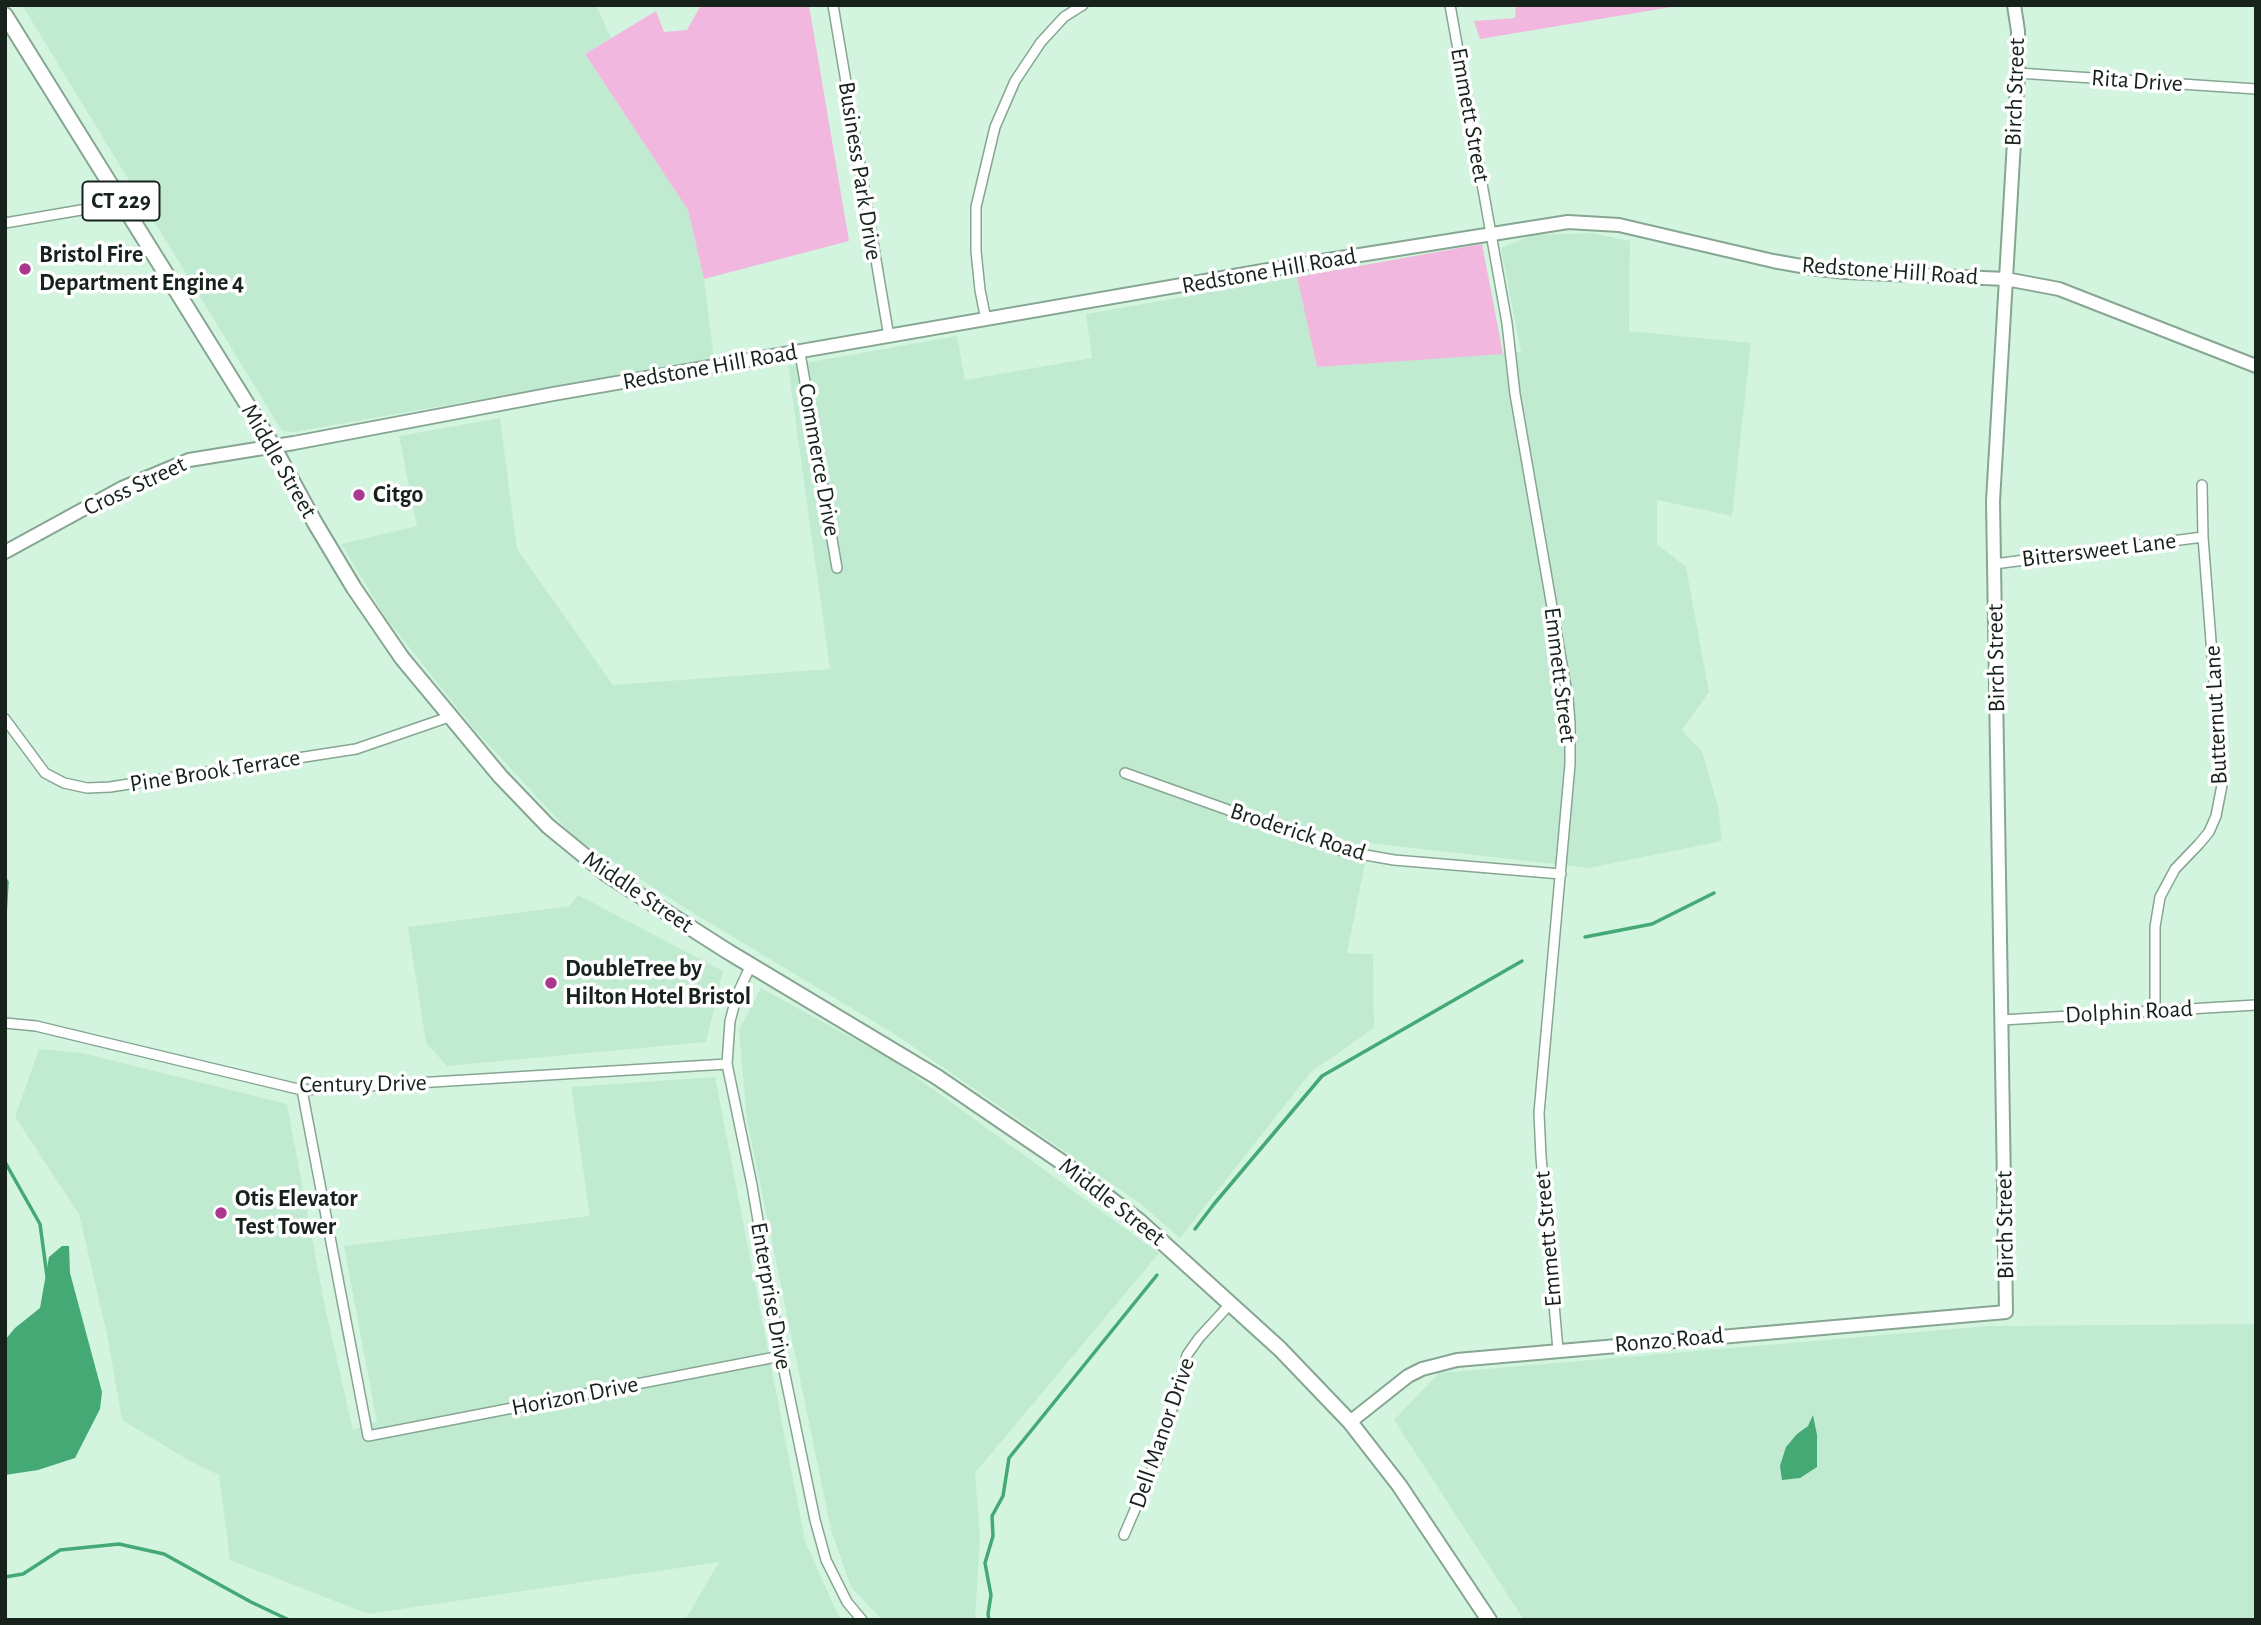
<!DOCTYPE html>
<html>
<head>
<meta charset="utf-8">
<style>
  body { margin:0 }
  #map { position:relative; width:2261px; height:1625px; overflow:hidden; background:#d3f5df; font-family:"Alegreya Sans",sans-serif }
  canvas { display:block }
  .frame { position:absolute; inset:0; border:7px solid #16221b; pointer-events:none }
</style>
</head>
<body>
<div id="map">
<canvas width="2261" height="1625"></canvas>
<div class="frame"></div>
</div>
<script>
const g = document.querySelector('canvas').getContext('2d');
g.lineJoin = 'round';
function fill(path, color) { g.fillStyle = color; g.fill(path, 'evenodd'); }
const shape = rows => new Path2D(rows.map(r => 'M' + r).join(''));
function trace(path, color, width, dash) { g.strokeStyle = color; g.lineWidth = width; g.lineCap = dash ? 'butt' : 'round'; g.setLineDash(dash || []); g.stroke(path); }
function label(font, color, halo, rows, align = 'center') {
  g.font = font + ' "Alegreya Sans",sans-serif'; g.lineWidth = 7; g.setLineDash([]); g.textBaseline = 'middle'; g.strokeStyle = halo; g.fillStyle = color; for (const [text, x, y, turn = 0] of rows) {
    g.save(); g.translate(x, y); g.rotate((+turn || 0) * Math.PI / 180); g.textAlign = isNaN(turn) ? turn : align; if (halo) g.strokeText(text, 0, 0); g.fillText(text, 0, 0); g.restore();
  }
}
fill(shape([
  [22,5,596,5,611,38,585,54,688,210,704,279,714,358,294,432,282,431],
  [1593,233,1630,241,1629,331,1751,343,1732,516,1657,500,1657,544,1686,567,1709,692,1682,730,1702,752,1718,806,1722,841,1589,868,1369,843,1347,953,1373,954,1374,1028,1311,1072,1180,1238,1141,1204,893,1033,690,911,574,837,474,729,386,618,341,544,417,526,399,436,500,418,517,549,613,685,830,669,788,366,957,336,965,380,1092,358,1086,314,1297,277,1317,366,1521,352,1501,248,1533,235],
  [578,895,723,971,706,1042,447,1066,426,1043,408,927,569,906],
  [761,988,894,1061,1159,1253,975,1473,980,1536,975,1620,882,1620,851,1587,831,1530,747,1120,739,1030],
  [39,1049,82,1053,287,1104,325,1307,353,1430,377,1422,344,1246,590,1216,571,1087,715,1077,805,1541,838,1615,845,1620,685,1620,719,1562,368,1614,230,1560,219,1475,188,1460,122,1420,108,1339,79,1214,15,1117],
  [2256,1324,2256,1620,1524,1620,1394,1420,1439,1373,1988,1326]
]), '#c1ebd1');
fill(shape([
  [701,5,809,5,849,241,704,279,688,210,585,54,656,11,664,32,687,30],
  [1516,5,1684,5,1480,39,1474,21,1515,18],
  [1482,244,1503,354,1317,367,1297,277]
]), '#f2b7de');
fill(shape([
  [62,1246,69,1246,70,1273,102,1392,100,1409,75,1458,38,1470,5,1475,5,1340,15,1328,40,1308,49,1257],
  [1813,1415,1817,1435,1817,1467,1800,1478,1782,1480,1780,1466,1786,1447,1797,1434,1808,1426]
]), '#44a975');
trace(shape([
  [5,879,7,882,5,916],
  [1585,937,1652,924,1714,893],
  [5,1162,40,1224,47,1276],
  [1195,1229,1214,1204,1322,1076,1522,961],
  [5,1577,23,1574,60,1550,119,1544,164,1554,251,1602,289,1620],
  [989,1620,988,1614,991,1595,985,1563,993,1536,992,1516,1003,1496,1009,1458,1157,1275]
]), '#44a975', 3.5);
const street = shape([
  [833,5,889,337],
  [1450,5,1507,323,1515,394,1568,699,1570,723,1570,764,1539,1113,1541,1157,1558,1350],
  [2018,73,2256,89],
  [5,223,122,203],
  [986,320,980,290,976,251,976,207,995,127,1015,81,1041,42,1064,17,1083,5],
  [800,353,837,568],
  [1994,564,2203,537],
  [5,719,45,773,64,783,87,788,110,787,356,749,449,717],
  [1125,773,1343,851,1394,860,1561,874],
  [751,965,737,995,730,1021,727,1064,752,1185,781,1356,815,1520,826,1560,847,1602,862,1620],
  [2155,1011,2155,927,2160,897,2175,869,2199,844,2209,832,2216,816,2222,785,2203,537,2202,485],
  [2002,1020,2256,1005],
  [5,1023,36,1026,302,1090,727,1064],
  [302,1090,368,1436,781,1356],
  [1124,1535,1161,1449,1187,1355,1199,1338,1231,1303]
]);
const secondary = shape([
  [5,552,122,488,189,460,294,443,553,394,1303,264,1568,222,1619,225,1773,261,1818,269,1845,272,2006,279,2059,289,2256,366],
  [1350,1422,1408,1376,1422,1369,1457,1360,2006,1312,1993,501,2018,73,2018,31,2014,5]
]);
const primary = shape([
  [5,15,273,446,315,523,354,588,402,658,500,776,548,826,608,875,727,951,937,1077,1066,1165,1139,1221,1280,1349,1350,1422,1399,1485,1489,1620]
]);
trace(street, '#86a692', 12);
trace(secondary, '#86a692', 16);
trace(primary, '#86a692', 18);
trace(street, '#fff', 9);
trace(secondary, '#fff', 12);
trace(primary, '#fff', 14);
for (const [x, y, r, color] of [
  [25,269,7,"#ac378e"],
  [359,495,7,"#ac378e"],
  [551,983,7,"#ac378e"],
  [221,1213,7,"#ac378e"]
]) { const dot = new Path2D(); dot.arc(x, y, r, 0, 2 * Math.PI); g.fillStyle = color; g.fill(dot); trace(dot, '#fff', 2.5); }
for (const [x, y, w] of [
  [121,201,77]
]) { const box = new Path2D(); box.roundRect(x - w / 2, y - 19.5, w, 39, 5); g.fillStyle = '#fff'; g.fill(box); trace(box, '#16221b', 2); }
label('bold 23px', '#16221b', null, [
  ["CT 229",121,201]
]);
label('24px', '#16221b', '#fff', [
  ["Rita Drive",2137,81,4],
  ["Birch Street",2015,92,-88],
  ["Emmett Street",1470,115,80],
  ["Business Park Drive",860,171,81],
  ["Redstone Hill Road",1269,271,-10],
  ["Redstone Hill Road",1890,271,4],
  ["Redstone Hill Road",710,367,-10],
  ["Commerce Drive",819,460,80],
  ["Middle Street",279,461,60],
  ["Cross Street",135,486,-25],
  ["Bittersweet Lane",2099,550,-7],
  ["Birch Street",1996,658,-91],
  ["Emmett Street",1560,675,83],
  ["Butternut Lane",2216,715,-93],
  ["Pine Brook Terrace",215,771,-9],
  ["Broderick Road",1298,832,18],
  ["Middle Street",638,892,34],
  ["Dolphin Road",2129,1012,-3],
  ["Century Drive",363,1084,-1],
  ["Middle Street",1112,1202,38],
  ["Birch Street",2005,1225,-91],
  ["Emmett Street",1548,1239,-95],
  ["Enterprise Drive",771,1296,80],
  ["Ronzo Road",1669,1340,-5],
  ["Horizon Drive",575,1396,-11],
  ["Dell Manor Drive",1162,1433,-71]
]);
label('bold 24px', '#16221b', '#fff', [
  ["Bristol Fire",39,255],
  ["Department Engine 4",39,283],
  ["Citgo",373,495],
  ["DoubleTree by",565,969],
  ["Hilton Hotel Bristol",565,997],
  ["Otis Elevator",235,1199],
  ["Test Tower",235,1227]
], 'left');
</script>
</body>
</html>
